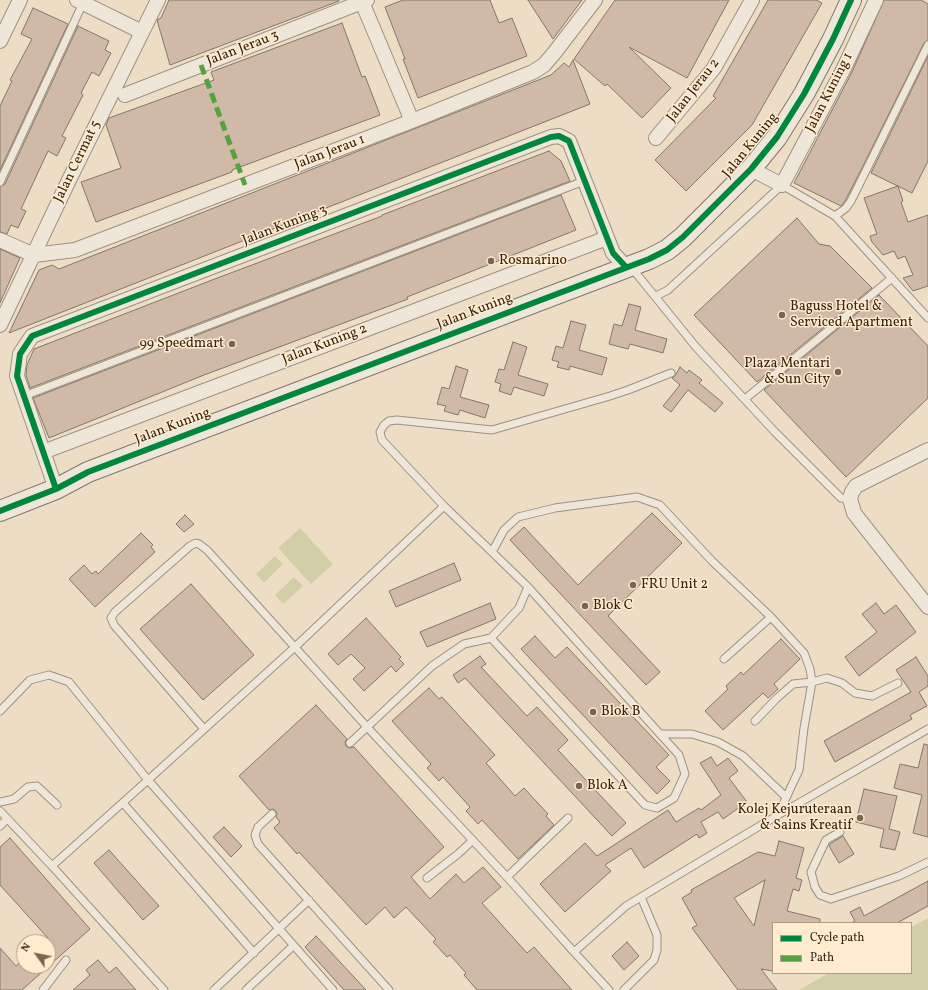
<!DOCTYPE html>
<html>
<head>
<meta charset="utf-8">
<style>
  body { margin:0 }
  #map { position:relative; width:928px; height:990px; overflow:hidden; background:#eeddc5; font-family:Vollkorn,serif }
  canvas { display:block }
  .legend { position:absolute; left:772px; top:922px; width:140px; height:52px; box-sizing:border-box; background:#ffebce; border:1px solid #ae9c83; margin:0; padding:5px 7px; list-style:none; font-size:12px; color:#342513 }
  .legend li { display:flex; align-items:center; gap:8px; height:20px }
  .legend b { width:20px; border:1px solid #ae9c83 }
  .north { position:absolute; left:16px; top:934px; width:40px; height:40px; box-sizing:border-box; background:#ffebce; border:1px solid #ae9c83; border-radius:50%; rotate:303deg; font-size:11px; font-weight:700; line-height:16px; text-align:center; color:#342513 }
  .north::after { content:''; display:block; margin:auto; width:14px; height:18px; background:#756551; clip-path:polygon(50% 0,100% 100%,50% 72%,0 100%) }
</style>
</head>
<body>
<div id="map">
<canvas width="928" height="990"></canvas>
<ul class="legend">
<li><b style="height:5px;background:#00873e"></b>Cycle path</li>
<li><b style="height:5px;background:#53a33f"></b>Path</li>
</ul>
<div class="north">N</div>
</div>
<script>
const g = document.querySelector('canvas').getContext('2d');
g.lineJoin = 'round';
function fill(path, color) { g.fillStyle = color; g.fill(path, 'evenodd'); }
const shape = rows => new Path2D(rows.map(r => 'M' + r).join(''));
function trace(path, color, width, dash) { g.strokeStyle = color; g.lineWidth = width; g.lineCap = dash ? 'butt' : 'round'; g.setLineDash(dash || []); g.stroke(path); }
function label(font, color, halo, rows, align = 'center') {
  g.font = font + ' Vollkorn,serif'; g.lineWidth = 3; g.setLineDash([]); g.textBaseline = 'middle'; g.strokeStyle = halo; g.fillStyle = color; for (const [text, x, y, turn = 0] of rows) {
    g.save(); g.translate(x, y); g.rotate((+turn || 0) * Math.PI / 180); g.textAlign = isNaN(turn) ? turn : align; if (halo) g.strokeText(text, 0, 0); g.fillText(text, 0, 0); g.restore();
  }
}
fill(shape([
  [300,528,333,564,311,584,278,548],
  [275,556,283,564,264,583,256,574],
  [294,577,303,586,283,604,275,595],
  [928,918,928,990,799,990,829,973,911,973,911,927]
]), '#d2cfa8');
const building = shape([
  [169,0,339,0,339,1,170,65,157,20,161,18,169,0],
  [403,0,490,0,499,23,512,18,527,56,418,98,403,59,405,59,385,7,403,0],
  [528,0,582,0,553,39,528,0],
  [615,0,729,0,687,78,629,47,671,88,642,118,607,84,605,86,574,59,615,0],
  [768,0,816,0,822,3,752,125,686,191,655,160,716,98,713,96,768,0],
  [884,0,921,0,928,4,928,40,924,43,862,168,845,201,841,206,794,183,852,72,884,0],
  [33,8,68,24,0,170,0,106,12,81,10,80,32,39,21,34,33,8],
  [342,23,362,77,365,76,380,115,232,170,232,172,96,222,81,182,121,168,106,125,109,118,214,80,211,72,342,23],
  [78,26,109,41,105,50,111,53,99,76,92,72,81,93,83,95,62,136,66,138,57,156,48,151,21,209,26,211,18,228,11,225,7,234,0,232,0,187,5,184,78,26],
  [928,56,928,161,912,193,871,173,928,56],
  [573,60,590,104,9,333,39,270,52,265,59,269,551,75,564,63,569,67,573,60],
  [549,151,561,161,570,181,30,388,26,375,27,365,34,349,212,280,382,216,382,215,549,151],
  [898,186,903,201,901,202,908,222,928,215,928,286,913,291,903,278,913,275,905,256,898,259,894,251,883,255,872,242,870,236,877,234,864,198,898,186],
  [561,195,576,230,407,297,408,299,204,375,49,438,33,398,561,195],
  [797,218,819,244,830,246,872,288,757,382,694,315,797,218],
  [0,249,20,258,0,303,0,249],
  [879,295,928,346,928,398,846,477,764,390,879,295],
  [629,304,641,307,635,330,667,339,663,353,630,344,628,349,609,344,614,324,622,326,629,304],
  [571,321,586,325,579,350,607,358,602,375,570,366,569,370,557,367,559,362,552,360,556,346,563,348,571,321],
  [513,342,527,347,518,375,548,384,544,396,514,387,511,395,499,391,501,384,495,382,499,369,504,370,513,342],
  [456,366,468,370,460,397,489,405,485,418,460,410,458,415,444,411,446,406,437,404,442,387,449,389,456,366],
  [680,367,687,373,689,370,702,380,699,383,723,403,715,412,688,390,671,412,663,406,680,385,672,378,675,376,680,367],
  [652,513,682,543,608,616,660,672,646,685,510,540,524,527,578,585,652,513],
  [185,515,194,524,184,532,176,524,185,515],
  [141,533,153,545,151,547,155,552,95,607,69,579,84,565,92,574,96,571,98,574,141,533],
  [454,563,461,580,396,607,389,591,454,563],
  [191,584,254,655,203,700,140,629,191,584],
  [490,603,496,619,427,647,420,632,490,603],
  [876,603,884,614,896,605,916,632,859,676,845,657,877,632,862,614,876,603],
  [366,618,401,657,399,659,404,664,396,672,391,666,364,691,353,679,365,668,351,654,338,665,328,654,366,618],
  [535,636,555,658,567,647,669,755,656,767,670,781,657,794,521,649,535,636],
  [781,639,800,659,774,684,778,689,768,698,763,693,723,730,705,711,728,689,726,686,741,672,743,675,781,639],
  [480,656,486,664,481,667,527,716,537,707,568,740,558,750,626,823,612,836,465,678,458,683,453,675,480,656],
  [916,657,928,676,928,686,919,692,927,706,910,715,912,719,835,762,824,741,911,692,896,670,916,657],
  [429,688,439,699,442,697,495,755,486,763,515,796,524,788,548,814,546,816,554,825,518,859,482,820,478,824,466,811,470,807,443,777,439,781,427,768,431,764,392,721,429,688],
  [316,705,347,739,345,742,346,746,349,748,354,747,444,847,411,877,430,899,456,874,464,883,483,867,501,887,482,903,527,953,534,947,572,990,477,990,464,975,466,973,450,955,447,957,433,942,436,939,406,907,394,918,385,907,366,925,299,852,297,854,274,828,280,822,276,817,277,813,276,811,273,809,269,810,239,776,316,705],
  [924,744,928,745,928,837,913,833,922,795,894,788,900,764,918,768,924,744],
  [711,757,717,766,728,758,738,771,729,778,747,802,723,819,718,812,701,822,707,833,699,838,697,834,644,868,631,848,605,865,611,871,565,912,540,884,585,843,597,856,668,810,676,822,699,808,701,810,721,795,700,763,711,757],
  [864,789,897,796,889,829,900,832,895,850,880,847,884,829,856,822,864,789],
  [224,827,242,846,231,857,213,837,224,827],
  [843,836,854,854,839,863,829,846,830,844,843,836],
  [10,838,90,929,22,990,0,990,0,948,16,966,24,959,24,966,48,966,48,938,0,885,0,847,10,838],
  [779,841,804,848,796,878,802,880,799,891,793,889,787,911,820,919,820,923,773,923,773,971,761,969,777,990,738,990,692,928,697,925,682,898,692,892,691,890,758,852,775,856,779,841],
  [765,880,754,926,734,898,765,880],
  [109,850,159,906,143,920,94,863,109,850],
  [928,881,928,906,897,923,851,923,855,921,850,912,860,907,864,916,928,881],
  [316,936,366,990,344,990,305,947,316,936],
  [627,942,639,956,624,970,612,956,627,942],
  [98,960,109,973,116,967,136,990,73,990,90,975,86,970,98,960]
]);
fill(building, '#d0baa7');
trace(building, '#827769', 1);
const lane = shape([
  [0,182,83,3],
  [835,216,846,208,851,201,928,45],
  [631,267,696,347,775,432,841,498,850,499],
  [656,296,668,290,782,185,835,216,928,318],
  [24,396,584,181],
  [745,399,892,278],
  [444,506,382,440,380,432,384,425,389,421,397,420,492,430,610,396,628,390,671,373],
  [492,552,528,587,660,734,692,734,718,742,743,756,786,797],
  [491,638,645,805,657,808,674,798,685,774,679,755,660,734],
  [724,659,771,617],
  [0,711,30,680,49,675,69,682,148,780,333,990],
  [755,721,776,699,793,684,812,682,827,678,842,683,855,693,872,696,898,683],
  [204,729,114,625,111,618,115,612,190,546,196,543,199,544,207,550,367,727,507,877,574,952,609,990],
  [350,743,432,666,464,644,491,638,519,608,528,587],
  [0,802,14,799,28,787,37,786,57,805],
  [123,803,254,953],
  [0,811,52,866,164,990],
  [272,814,258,827,255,835,258,844,389,990],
  [0,826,7,819],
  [840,832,826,840,811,872,815,887,820,895,831,899,899,876,928,862],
  [52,866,148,780,295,647,444,506,492,552,504,530,518,517,555,508,637,497,660,505,712,561,771,617,804,653,810,669,812,682,804,728,799,770,778,815],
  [507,877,568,818],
  [427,878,458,854,473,840],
  [574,952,626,906,778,815,928,729],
  [43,990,66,960],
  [214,990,309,900],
  [246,990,293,946],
  [624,990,654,960,657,950,657,935,641,897]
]);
const street = shape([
  [77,0,142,32],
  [362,2,412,121],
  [0,41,20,0],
  [125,95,367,0],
  [656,138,714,68,752,0],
  [751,169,782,185,844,68,876,0],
  [0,240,34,255,75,250,412,121,533,72,544,65,555,52,595,0],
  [0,325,69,180,158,0],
  [928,450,856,486,852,492,850,499,854,513,928,607],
  [43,452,607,238],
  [56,489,17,376,20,354,32,336,551,137,559,136,569,141,613,253,626,267]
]);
const secondary = shape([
  [0,511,56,489,88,472,649,259,667,250,683,237,751,169,777,137,804,94,833,39,851,0]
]);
trace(lane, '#9c9181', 9);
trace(street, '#9c9181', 16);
trace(secondary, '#827769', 22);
trace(lane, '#efe6da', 7);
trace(street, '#efe6da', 14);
trace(secondary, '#efe6da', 20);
trace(shape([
  [201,65,245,185]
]), '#53a33f', 5, [10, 5]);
trace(shape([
  [56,489,17,376,20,354,32,336,551,137,559,136,569,141,613,253,626,267],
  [0,511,56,489,88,472,649,259,667,250,683,237,751,169,777,137,804,94,833,39,851,0]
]), '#00873e', 6);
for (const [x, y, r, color] of [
  [491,261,4,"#756551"],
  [782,315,4,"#756551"],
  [232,344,4,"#756551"],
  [838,372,4,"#756551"],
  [633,585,4,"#756551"],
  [585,606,4,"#756551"],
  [593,712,4,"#756551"],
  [579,786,4,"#756551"],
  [860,818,4,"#756551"]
]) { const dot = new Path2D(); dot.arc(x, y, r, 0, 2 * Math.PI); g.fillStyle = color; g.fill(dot); trace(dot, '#ffebce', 1.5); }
label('14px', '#342513', '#ffebce', [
  ["Jalan Jerau 3",243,49,-21],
  ["Jalan Jerau 2",694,91,-52],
  ["Jalan Kuning 1",830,93,-63],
  ["Jalan Kuning",751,146,-51],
  ["Jalan Jerau 1",330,153,-21],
  ["Jalan Cermat 5",78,162,-64],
  ["Jalan Kuning 3",285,226,-21],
  ["Jalan Kuning",475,312,-21],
  ["Jalan Kuning 2",325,345,-21],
  ["Jalan Kuning",173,427,-21]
]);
label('14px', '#342513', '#ffebce', [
  ["Rosmarino",499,261],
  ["Baguss Hotel &",790,307],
  ["Serviced Apartment",790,323],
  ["99 Speedmart",224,344,"right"],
  ["Plaza Mentari",830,364,"right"],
  ["& Sun City",830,380,"right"],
  ["FRU Unit 2",641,585],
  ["Blok C",593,606],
  ["Blok B",601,712],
  ["Blok A",587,786],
  ["Kolej Kejuruteraan",852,810,"right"],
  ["& Sains Kreatif",852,826,"right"]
], 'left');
</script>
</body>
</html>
